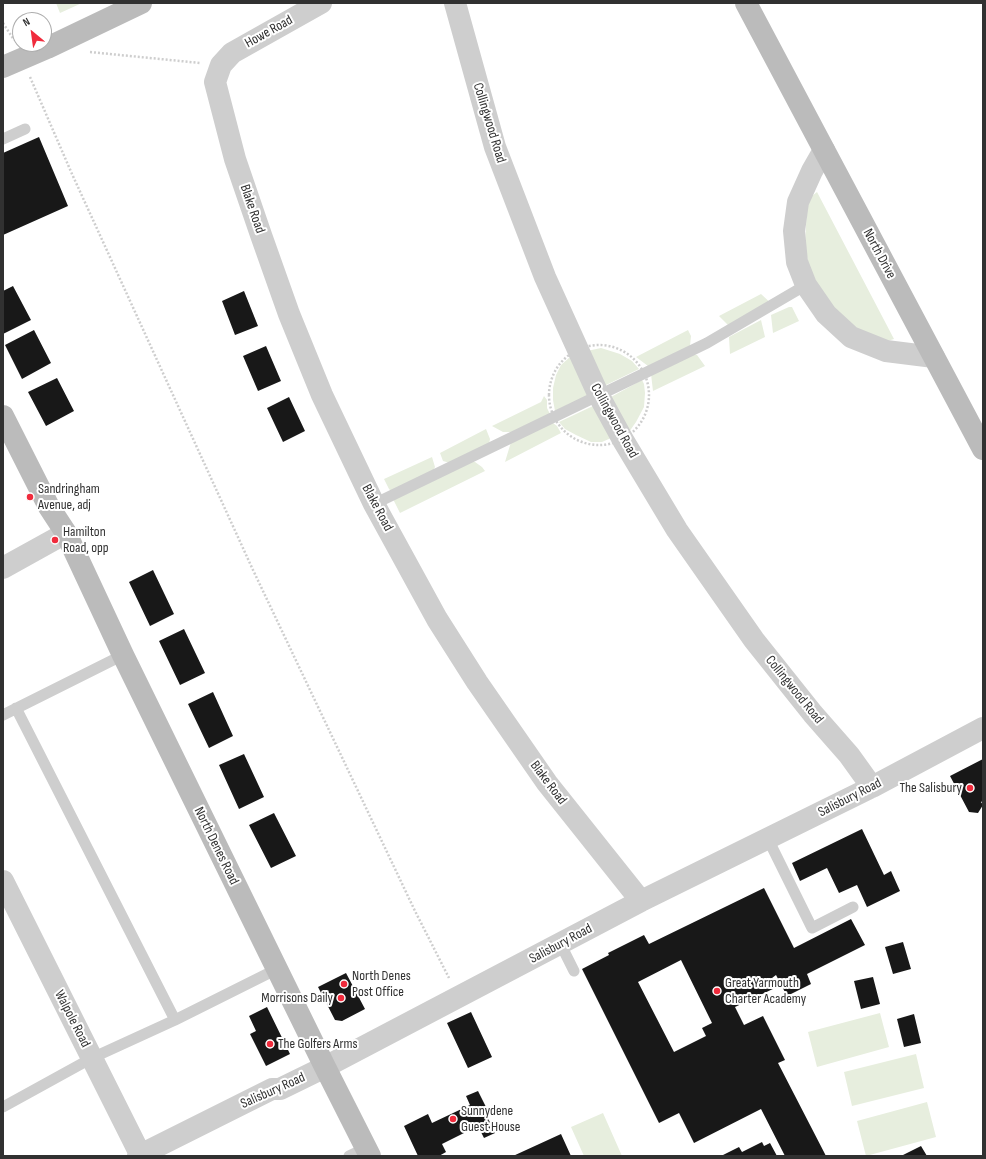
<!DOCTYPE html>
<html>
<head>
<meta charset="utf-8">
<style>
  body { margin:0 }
  #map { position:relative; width:986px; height:1159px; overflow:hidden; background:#fff; font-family:"Sofia Sans Condensed",sans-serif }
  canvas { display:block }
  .frame { position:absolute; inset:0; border:4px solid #313131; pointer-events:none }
  .north { position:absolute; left:12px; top:12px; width:40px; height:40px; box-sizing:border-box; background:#fff; border:1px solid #adadad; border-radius:50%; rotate:331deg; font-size:11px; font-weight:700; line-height:16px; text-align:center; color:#313131 }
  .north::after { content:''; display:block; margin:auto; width:14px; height:18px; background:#f02b3c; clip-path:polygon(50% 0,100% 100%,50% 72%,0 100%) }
</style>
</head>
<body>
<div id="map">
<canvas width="986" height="1159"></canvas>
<div class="frame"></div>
<div class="north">N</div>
</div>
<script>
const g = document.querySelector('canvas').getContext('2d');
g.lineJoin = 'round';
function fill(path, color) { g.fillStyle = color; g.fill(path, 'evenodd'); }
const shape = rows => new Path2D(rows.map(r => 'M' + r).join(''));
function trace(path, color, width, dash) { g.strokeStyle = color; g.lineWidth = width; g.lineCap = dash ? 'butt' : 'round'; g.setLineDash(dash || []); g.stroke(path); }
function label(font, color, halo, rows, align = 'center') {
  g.font = font + ' "Sofia Sans Condensed",sans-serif'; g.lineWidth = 4; g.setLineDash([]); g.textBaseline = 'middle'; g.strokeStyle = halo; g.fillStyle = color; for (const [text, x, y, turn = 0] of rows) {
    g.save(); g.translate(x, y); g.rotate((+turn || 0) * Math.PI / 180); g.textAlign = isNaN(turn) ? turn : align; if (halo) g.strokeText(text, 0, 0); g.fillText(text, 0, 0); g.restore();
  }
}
fill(shape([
  [56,3,82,3,60,13],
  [817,192,894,339,884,342,866,336,842,317,818,288,808,262,805,243,807,208,812,196],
  [761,294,774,306,730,327,719,316],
  [789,307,792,307,799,321,773,333,771,315],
  [761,320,765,337,730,354,729,337],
  [688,330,691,336,690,346,648,366,636,357],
  [601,348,620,354,632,361,639,369,604,386,587,351],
  [692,354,697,355,705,366,653,391,651,374],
  [570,357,588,395,555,411,553,400,553,388,556,375,561,365],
  [642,380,644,384,645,393,644,407,636,422,629,432,611,397],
  [544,396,547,400,547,408,550,414,514,432,503,432,492,426,541,402],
  [593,406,611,438,602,442,591,442,576,435,565,429,559,422],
  [553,423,557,426,561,433,505,462,511,442],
  [486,429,490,439,489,444,450,463,443,461,440,453],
  [432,457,435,467,433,471,391,491,389,489,384,479],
  [469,462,475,462,482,467,485,471,400,513,393,499],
  [880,1013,889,1047,817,1067,808,1032],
  [916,1054,924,1088,852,1106,844,1072],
  [927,1102,936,1137,866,1156,857,1121],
  [603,1113,622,1156,584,1156,571,1127]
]), '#e7eede');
fill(shape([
  [39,137,68,206,3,235,3,153],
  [13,286,31,320,3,334,3,291],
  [244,291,258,326,235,335,222,301],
  [34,330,51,363,22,379,5,345],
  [266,346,281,381,258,391,243,356],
  [57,378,74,411,46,426,28,392],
  [289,397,305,431,283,442,267,408],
  [153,570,174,614,150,626,129,582],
  [184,629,205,673,180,685,159,641],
  [213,692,233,736,209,748,188,704],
  [244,754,264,797,239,809,219,765],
  [983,759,983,801,981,802,983,805,978,813,969,812,950,776],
  [274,813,296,856,271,868,249,825],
  [862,829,884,875,891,871,900,891,867,907,857,885,839,893,827,868,800,881,792,863],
  [764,888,794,948,851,919,865,945,807,974,811,984,787,996,776,975,772,978,777,987,735,1007,744,1025,763,1016,785,1060,778,1063,826,1156,785,1156,761,1109,694,1143,679,1113,659,1123,582,969,609,955,608,953,644,935,649,944],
  [681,960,712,1023,702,1028,706,1036,674,1052,638,982],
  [903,942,911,969,893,974,885,947],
  [346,973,365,1009,342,1021,335,1020,318,987],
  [873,977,880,1004,861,1009,854,981],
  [267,1007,290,1054,266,1066,250,1034,256,1031,249,1016],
  [471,1012,492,1057,468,1068,447,1023],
  [914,1014,921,1043,904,1047,897,1019],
  [478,1091,487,1109,484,1110,495,1133,484,1138,478,1126,442,1144,446,1152,439,1156,418,1156,404,1126,428,1114,432,1123,470,1105,466,1096],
  [561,1134,571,1156,513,1156],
  [762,1142,764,1146,770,1143,777,1156,721,1156,739,1147,742,1152],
  [921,1146,927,1156,901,1156]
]), '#181818');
trace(shape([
  [3,23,14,40],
  [90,52,200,63],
  [30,77,72,174,253,570,415,911,449,978],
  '549 395a50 50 0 1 1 100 0a50 50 0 1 1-100 0Z'
]), '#cecece', 2.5, [2, 2]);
trace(shape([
  [3,139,25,129],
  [374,504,707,343,806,285],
  [16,708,175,1020],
  [3,715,123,655],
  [768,839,812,928,853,907],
  [561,945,574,971],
  [3,1107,92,1058,175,1020,277,969],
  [349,1156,366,1148]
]), '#cecece', 11);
trace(shape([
  [321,3,232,53,221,65,215,82,235,159,261,235,289,314,322,395,374,504,437,619,477,682,547,783,641,901],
  [455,3,495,147,545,277,599,396,623,440,677,530,754,640,813,714,849,755,872,787],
  [824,150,812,171,798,202,794,231,797,262,806,285,826,314,851,337,886,351,934,357],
  [3,568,66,533],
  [3,881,141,1156],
  [138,1156,272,1089,280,1089,325,1067,641,901,872,787,983,728]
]), '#cecece', 22);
trace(shape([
  [746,3,983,449],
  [3,67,47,48,141,3],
  [3,416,49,507,66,533,123,655,325,1067,370,1156]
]), '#bbb', 22);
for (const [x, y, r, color] of [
  [30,497,4,"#f02b3c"],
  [55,540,4,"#f02b3c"],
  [970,788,4,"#f02b3c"],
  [344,984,4,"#f02b3c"],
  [717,991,4,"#f02b3c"],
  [341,998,4,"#f02b3c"],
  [270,1044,4,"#f02b3c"],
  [453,1119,4,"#f02b3c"]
]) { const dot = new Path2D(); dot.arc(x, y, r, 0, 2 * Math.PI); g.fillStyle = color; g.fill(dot); trace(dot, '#fff', 1.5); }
label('14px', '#313131', '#fff', [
  ["Howe Road",269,32,-29],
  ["Collingwood Road",489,123,73],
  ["Blake Road",252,209,71],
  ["North Drive",879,254,62],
  ["Collingwood Road",614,421,61],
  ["Blake Road",377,508,62],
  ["Collingwood Road",794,690,51],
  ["Blake Road",548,783,53],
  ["Salisbury Road",850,798,-27],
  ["North Denes Road",216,846,64],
  ["Salisbury Road",561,944,-28],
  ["Walpole Road",72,1019,63],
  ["Salisbury Road",273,1091,-24]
]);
label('14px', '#313131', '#fff', [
  ["Sandringham",38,489],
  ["Avenue, adj",38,505],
  ["Hamilton",63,532],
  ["Road, opp",63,548],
  ["The Salisbury",962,788,"right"],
  ["North Denes",352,976],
  ["Post Office",352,992],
  ["Great Yarmouth",725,983],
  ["Charter Academy",725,999],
  ["Morrisons Daily",333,998,"right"],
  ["The Golfers Arms",278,1044],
  ["Sunnydene",461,1111],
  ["Guest House",461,1127]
], 'left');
</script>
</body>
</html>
